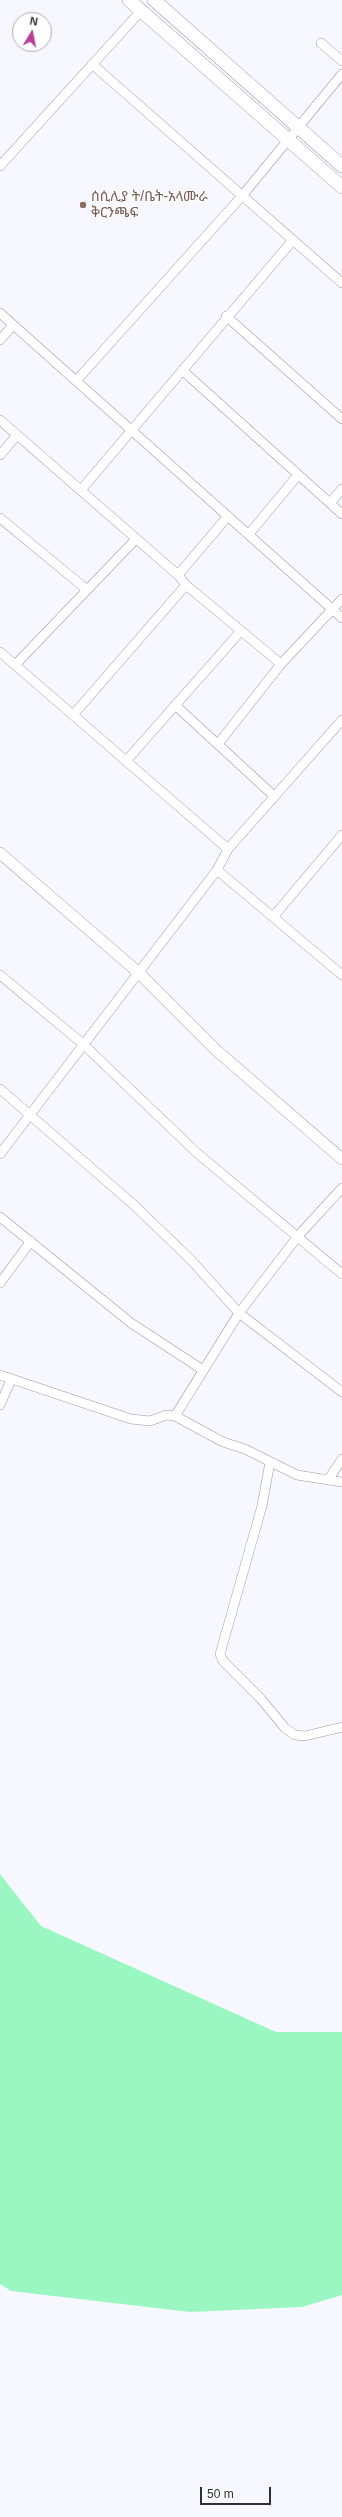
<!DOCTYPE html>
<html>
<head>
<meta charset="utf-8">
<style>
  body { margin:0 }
  #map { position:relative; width:342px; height:2517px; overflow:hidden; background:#f7f8ff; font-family:Helvetica,sans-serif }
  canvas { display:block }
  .north { position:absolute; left:12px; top:12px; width:40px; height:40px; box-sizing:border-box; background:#fff; border:1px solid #abacad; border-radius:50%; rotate:10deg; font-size:11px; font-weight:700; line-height:16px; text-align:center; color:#2e2f33 }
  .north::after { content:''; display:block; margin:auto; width:14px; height:18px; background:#b33f98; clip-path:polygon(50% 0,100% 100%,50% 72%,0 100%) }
  .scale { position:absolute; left:200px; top:2487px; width:71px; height:18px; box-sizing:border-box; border:2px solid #2e2f33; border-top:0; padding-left:5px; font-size:12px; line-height:14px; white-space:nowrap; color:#2e2f33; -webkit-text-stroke:3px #fff; paint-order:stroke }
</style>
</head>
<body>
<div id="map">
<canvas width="342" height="2517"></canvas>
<div class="north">N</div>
<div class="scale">50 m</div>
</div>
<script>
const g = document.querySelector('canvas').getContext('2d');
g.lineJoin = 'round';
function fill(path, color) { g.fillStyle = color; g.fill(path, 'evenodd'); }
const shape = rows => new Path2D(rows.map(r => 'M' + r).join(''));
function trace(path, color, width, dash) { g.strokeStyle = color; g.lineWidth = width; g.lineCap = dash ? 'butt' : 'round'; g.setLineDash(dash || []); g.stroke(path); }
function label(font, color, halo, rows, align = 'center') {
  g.font = font + ' Helvetica,"Noto Sans Ethiopic",sans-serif'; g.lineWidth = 3; g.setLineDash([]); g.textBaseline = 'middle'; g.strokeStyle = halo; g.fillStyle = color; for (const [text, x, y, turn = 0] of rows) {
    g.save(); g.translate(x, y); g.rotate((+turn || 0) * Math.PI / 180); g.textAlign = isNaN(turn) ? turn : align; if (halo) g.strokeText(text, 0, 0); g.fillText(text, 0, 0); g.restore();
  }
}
fill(shape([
  [0,1874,41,1926,276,2032,342,2032,342,2295,302,2307,190,2312,11,2291,0,2284]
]), '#9bf7c2');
const minor = shape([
  [321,43,342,61],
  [92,64,342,283],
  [0,166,141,11],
  [0,313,342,618],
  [226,316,342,419],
  [0,340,13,325],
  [182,370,342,514],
  [76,381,242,196,342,74],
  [0,420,178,575,186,585,281,664],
  [0,455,17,435],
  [81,490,293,240],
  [330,503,342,489],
  [0,518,86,589],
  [249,534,298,475],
  [178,575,228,516],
  [0,652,228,849],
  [15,665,136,539],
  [175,705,274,796],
  [73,715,186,585],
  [218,744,281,664,342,599],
  [126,761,240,632],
  [217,870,342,975],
  [273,917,342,835],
  [0,975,83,1044,197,1153,342,1274],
  [0,1089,134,1205,191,1260,239,1313,342,1392],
  [0,1154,217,870,228,849,342,720],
  [0,1217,131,1323,203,1370],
  [0,1283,31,1241],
  [0,1375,131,1419,150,1421,166,1415,175,1416,223,1442,245,1449,297,1475,342,1482],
  [0,1405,11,1380],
  [175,1416,239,1313,298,1236,342,1188],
  [270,1462,262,1506,220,1654,223,1661,261,1699,285,1728,295,1735,305,1736,342,1727],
  [328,1480,342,1459]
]);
const tertiary = shape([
  [0,853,139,973,216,1050,342,1159]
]);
const secondary = shape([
  [129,0,342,187],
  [154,0,342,166]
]);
trace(minor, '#999aa5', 10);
trace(tertiary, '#999aa5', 12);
trace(secondary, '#999aa5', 14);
trace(minor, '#fff', 9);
trace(tertiary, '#fff', 11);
trace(secondary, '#fff', 13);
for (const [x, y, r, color] of [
  [83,205,4,"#8d6e63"]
]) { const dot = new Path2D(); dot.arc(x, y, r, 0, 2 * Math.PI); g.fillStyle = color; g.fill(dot); trace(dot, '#fff', 1.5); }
label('14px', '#785e54', '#fff', [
  ["ሰሲሊያ ት/ቤት-አላሙራ",91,197],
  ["ቅርንጫፍ",91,213]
], 'left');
</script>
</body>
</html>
